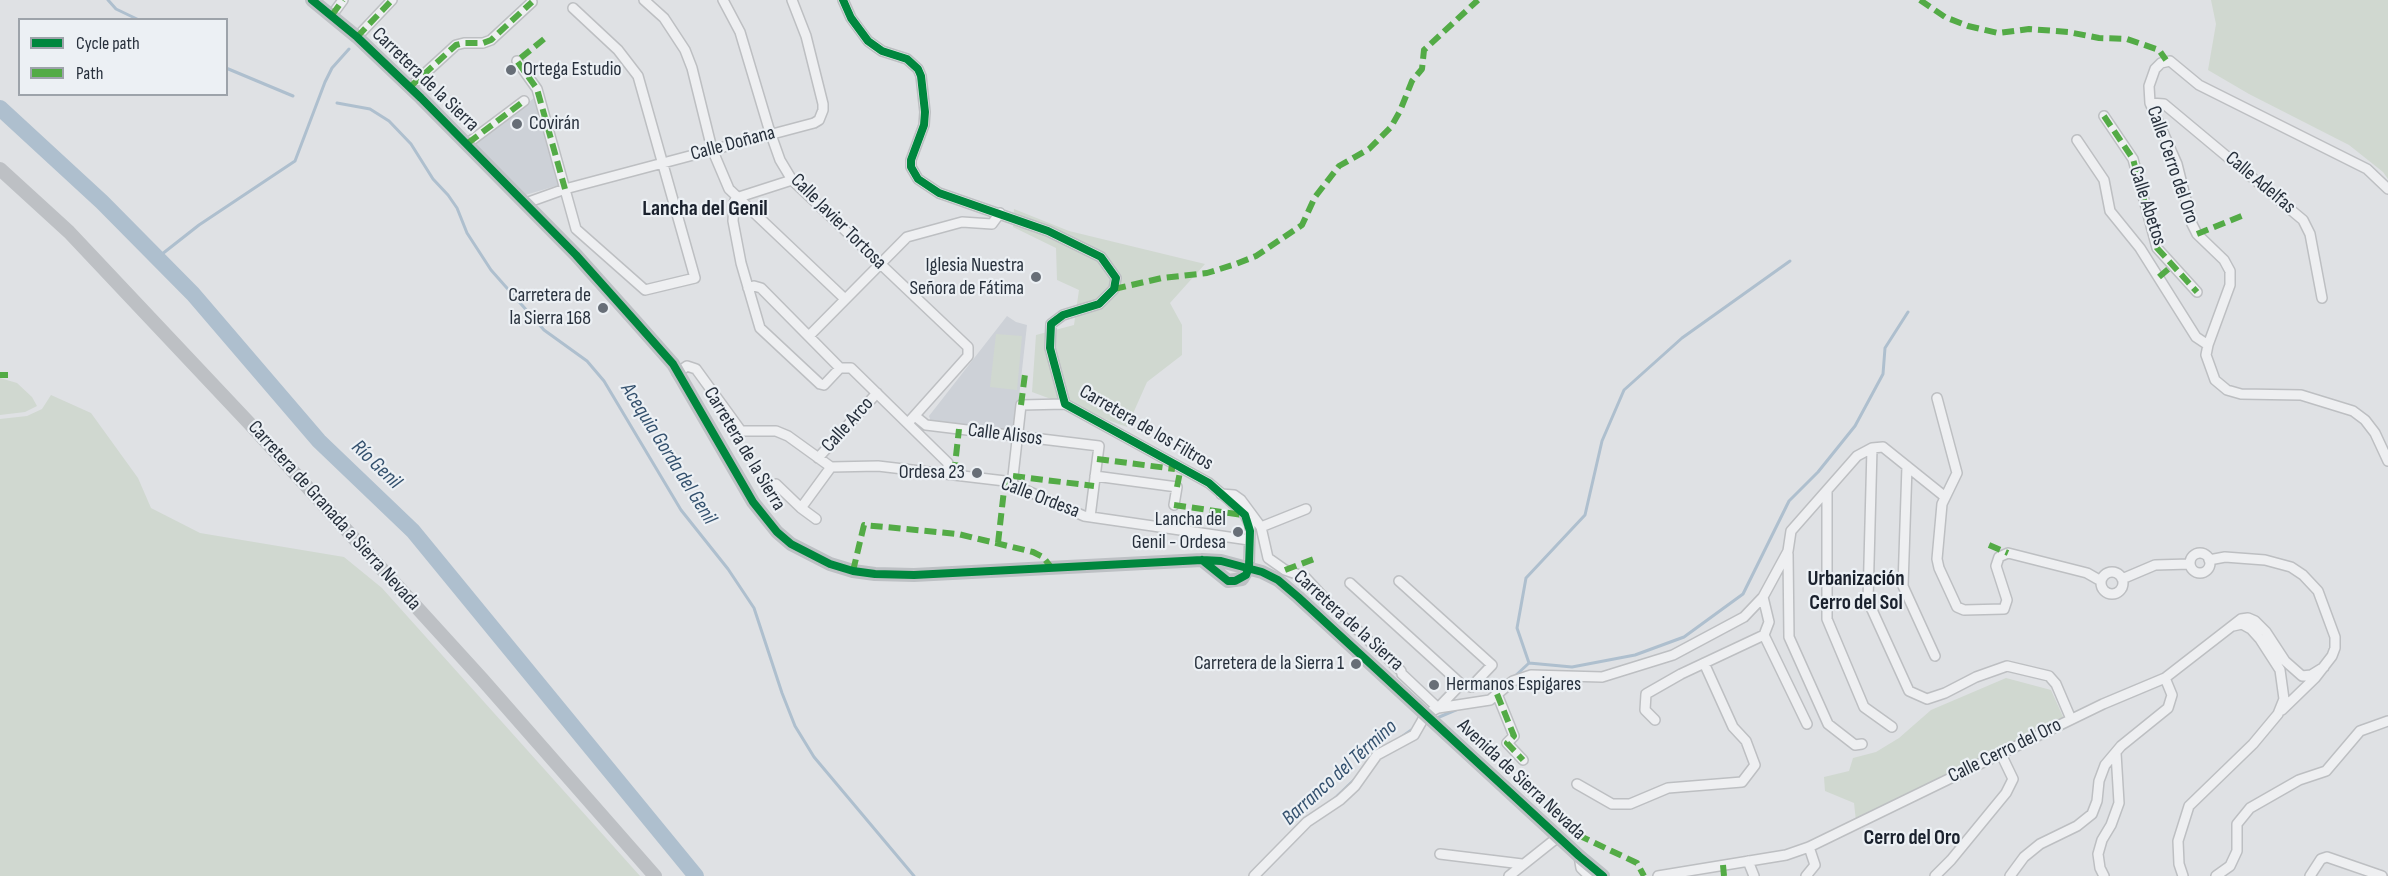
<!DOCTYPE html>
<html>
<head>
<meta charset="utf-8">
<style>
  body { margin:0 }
  #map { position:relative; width:2388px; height:876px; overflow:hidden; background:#dfe1e4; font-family:"Sofia Sans Condensed",sans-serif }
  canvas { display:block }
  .legend { position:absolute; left:18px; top:18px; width:210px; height:78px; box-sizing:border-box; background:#ecf0f4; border:2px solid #9da3aa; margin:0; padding:8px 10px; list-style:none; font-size:18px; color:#27303c }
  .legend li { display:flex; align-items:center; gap:12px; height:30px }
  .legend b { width:30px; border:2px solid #9da3aa }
</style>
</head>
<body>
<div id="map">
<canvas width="2388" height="876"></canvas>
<ul class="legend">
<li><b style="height:8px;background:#00873e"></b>Cycle path</li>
<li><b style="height:8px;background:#53ab46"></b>Path</li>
</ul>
</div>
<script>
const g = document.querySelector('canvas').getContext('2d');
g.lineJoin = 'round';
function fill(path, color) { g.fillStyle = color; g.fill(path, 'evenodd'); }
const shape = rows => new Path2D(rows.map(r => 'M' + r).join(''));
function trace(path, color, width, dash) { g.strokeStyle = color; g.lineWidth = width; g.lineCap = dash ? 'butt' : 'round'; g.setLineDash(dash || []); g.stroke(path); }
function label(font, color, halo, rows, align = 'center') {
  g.font = font + ' "Sofia Sans Condensed",sans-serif'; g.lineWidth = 4.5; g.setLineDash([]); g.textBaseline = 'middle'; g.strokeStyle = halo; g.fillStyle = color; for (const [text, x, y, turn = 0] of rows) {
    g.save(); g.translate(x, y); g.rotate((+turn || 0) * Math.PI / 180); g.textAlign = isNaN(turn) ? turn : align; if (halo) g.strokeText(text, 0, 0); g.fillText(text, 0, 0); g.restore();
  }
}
fill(shape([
  [534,98,559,185,522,196,472,146],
  [1007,316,1016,322,1027,325,1015,433,931,422,929,416]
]), '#cdd1d7');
fill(shape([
  [2211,0,2388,0,2388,179,2383,172,2349,145,2249,94,2208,70,2216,24],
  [1014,209,1069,231,1205,264,1170,303,1182,325,1182,355,1147,382,1127,427,1032,392,1036,335,1074,325,1079,290,1057,280,1056,248,1013,227],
  [996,334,1022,336,1017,390,990,387],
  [0,378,17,383,32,397,37,406,25,412,0,415],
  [51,395,91,413,138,478,151,508,200,533,344,557,382,588,640,876,0,876,0,419,27,416,42,409],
  [2006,678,2051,690,2064,719,1856,821,1854,803,1825,791,1824,777,1849,771,1853,758,1876,752,1899,738,1931,710]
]), '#d0d8d0');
trace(shape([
  [108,0,116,9,139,20],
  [226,68,293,96],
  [337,103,370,109,389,121,411,144,433,179,448,195,457,208,467,233,491,270,544,330,587,361,604,381,681,510,728,569,754,608,782,693,795,726,814,757,914,876],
  [157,258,199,225,295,161,325,82,332,68,349,49],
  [1529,663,1517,628,1526,578,1585,515,1602,441,1624,390,1682,338,1790,261],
  [1513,678,1529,663,1572,667,1635,655,1684,637,1743,594,1789,501,1818,472,1855,426,1883,374,1885,348,1908,312],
  [1437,718,1458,709],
  [1400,738,1417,726],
  [1332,801,1356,778]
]), '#aebfce', 3);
trace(shape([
  [0,108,102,202,193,294,319,441,413,531,696,876]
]), '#aebfce', 16);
const street = shape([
  [644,0,664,18,685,50,692,68,712,149,729,189,845,299],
  [723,0,740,32,769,129,780,160,792,180,968,347,968,356,908,423],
  [843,0,851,18,868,41,882,51,907,59,918,69,921,76,925,112,924,125,911,160,911,167,918,179,939,193,1048,231,1101,257,1116,278,1114,289,1099,304,1063,315,1051,324,1050,348,1065,404,1209,483,1229,500,1245,515,1250,525,1249,567],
  [332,15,343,0],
  [357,37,392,0],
  [517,61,537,89,576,229,645,290,695,278,638,76,618,50,573,8],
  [410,87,456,45,464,43,483,43,491,40,532,2],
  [2150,103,2164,104,2303,220,2310,234,2322,298],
  [2104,116,2133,159,2157,248,2197,292],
  [2077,140,2104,180,2110,211,2140,248,2196,337,2208,345],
  [468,143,524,101],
  [2388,189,2367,169,2199,85,2170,61,2161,63,2155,69,2149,86,2150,103,2177,164,2192,224,2197,234,2224,260,2230,271,2230,285,2208,345,2206,355,2215,380,2227,390,2241,394,2301,395,2353,411,2365,420,2375,433,2388,461],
  [736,198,734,203,733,221,741,263,760,328,820,384,824,385,840,368],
  [736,198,792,180],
  [526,203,565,189,814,123,819,120,823,110,823,104,806,36,792,0],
  [748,288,754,286,761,288,840,368,851,368,948,463,948,473],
  [809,336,907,237,962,222,992,224,1000,213],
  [677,373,687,366,696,369,741,431,776,431,788,436,831,467,878,466,1005,481,1084,516,1249,540],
  [1937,398,1957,473,1942,504,1937,559,1939,568,1957,607,1964,610,2004,609,2007,600,1996,566,1999,557,2008,553,2087,573,2101,581],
  [915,416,926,425,1099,446,1090,517],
  [1872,448,1868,601,1909,691,1927,699,1945,693,1976,677,2007,666,2049,676,2056,684,2071,719],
  [818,458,877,393],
  [1907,466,1903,586,1935,656],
  [1095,476,1177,487,1174,505],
  [776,484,801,508,816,519],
  [1012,485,1021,405,1065,404],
  [1827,490,1827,619,1864,707,1892,727],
  [1221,494,1234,495,1241,500,1261,527,1268,558,1285,570,1305,577,1330,604,1401,671],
  [801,508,831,467],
  [1261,527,1306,509],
  '2190 563a10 10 0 1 1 20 0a10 10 0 1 1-20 0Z',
  [1788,554,1789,637,1828,724,1855,745,1862,744],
  [2209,560,2225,557,2265,560,2291,567,2303,575,2318,591,2335,637,2335,648,2332,656,2315,678,2282,710],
  '2101 583a11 11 0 1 1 22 0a11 11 0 1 1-22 0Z',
  [2122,579,2155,565,2190,564],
  [1350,583,1461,684],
  [1764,635,1807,724],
  [1402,674,1438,708],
  [1497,694,1514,736,1507,743,1523,760],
  [1438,708,1490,700,1513,681,1531,675,1602,677,1673,655,1744,617,1763,597,1788,551,1791,531,1857,456,1872,448,1883,447,1944,496],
  [1655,720,1645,710,1646,694,1681,674,1764,635,1769,622,1763,597],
  [1577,784,1612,804,1630,804,1668,788,1742,782,1755,765,1746,741,1733,727,1704,663],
  [1440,854,1522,864],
  [1579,856,1581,868,1589,876],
  [1748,861,1754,876],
  [1254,876,1307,822,1340,800,1355,786,1377,755,1414,735,1426,714,1438,708,1461,684,1471,687,1492,665,1399,581],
  [1509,876,1558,837],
  [1658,876,1786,855,1809,847,2103,704,2165,678,2241,619,2248,618,2255,621,2266,632,2285,661,2302,676,2311,675,2324,667],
  [1806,876,1815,865,1809,847],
  [1935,876,1951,860,2006,793,2013,779,2001,754],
  [2010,876,2024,857,2040,844,2077,826,2092,814,2097,801,2099,781,2105,765,2121,746,2168,708,2172,695,2165,678],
  [2104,876,2100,868,2098,854,2102,840,2111,825,2119,803,2116,753],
  [2183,876,2179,864,2178,841,2189,806,2253,744,2278,714,2284,699,2280,670,2260,639,2251,629,2242,624,2233,626],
  [2216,876,2230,866,2237,851,2237,824,2250,808,2299,780,2326,771,2360,731,2388,721],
  [2310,876,2321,859,2327,857,2382,876]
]);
trace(street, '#bdbfc2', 12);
trace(street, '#eeeff1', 9);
trace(shape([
  [312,0,357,37,421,98,576,255,635,321,673,364,753,502,777,532,791,544,830,564,853,571,875,574,914,575,1202,560,1221,561,1262,572,1278,580,1298,597,1579,856,1603,876],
  [0,169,69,232,249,423,482,679,655,876],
  [1202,560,1228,581,1242,579,1249,567]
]), '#bdc0c4', 14);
trace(shape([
  [1920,0,1945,17,1968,26,1998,33,2029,29,2068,32,2099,38,2127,39,2159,50,2166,60],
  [332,15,343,0],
  [357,37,392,0],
  [544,39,517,61,537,89,565,189],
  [410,87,456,45,464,43,483,43,491,40,532,2],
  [2104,116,2133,159,2157,248,2197,292],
  [468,143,524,101],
  [2197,234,2244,215],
  [2159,277,2173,265],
  [1114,289,1162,278,1207,273,1236,264,1256,256,1302,225,1315,197,1339,166,1369,149,1391,127,1400,111,1412,81,1422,69,1424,50,1478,0],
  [0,375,8,375],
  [1021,405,1025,374],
  [1097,459,1175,469],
  [954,474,959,429],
  [1013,476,1094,486],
  [1177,487,1181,467],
  [1174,505,1243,515],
  [998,543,1005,481],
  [1989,545,2008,553],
  [1285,570,1314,559],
  [853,571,864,525,958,534,1033,552,1043,557,1051,567],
  [1497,694,1514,736,1507,743,1523,760],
  [1578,835,1637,863,1644,876],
  [1723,865,1724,876]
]), '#53ab46', 6, [12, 6]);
trace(shape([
  [312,0,357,37,421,98,576,255,635,321,673,364,753,502,777,532,791,544,830,564,853,571,875,574,914,575,1202,560,1221,561,1262,572,1278,580,1298,597,1579,856,1603,876],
  [843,0,851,18,868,41,882,51,907,59,918,69,921,76,925,112,924,125,911,160,911,167,918,179,939,193,1048,231,1101,257,1116,278,1114,289,1099,304,1063,315,1051,324,1050,348,1065,404,1209,483,1245,515,1250,531,1249,567,1246,575,1235,581,1228,581,1202,560]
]), '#00873e', 8);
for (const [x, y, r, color] of [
  [511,70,6,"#676e77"],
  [517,124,6,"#676e77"],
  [1036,277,6,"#676e77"],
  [603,308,6,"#676e77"],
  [977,473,6,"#676e77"],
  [1238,532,6,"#676e77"],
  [1356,664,6,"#676e77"],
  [1434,685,6,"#676e77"]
]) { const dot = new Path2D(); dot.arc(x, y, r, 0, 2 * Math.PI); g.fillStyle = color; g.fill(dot); trace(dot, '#ecf0f4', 2); }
label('20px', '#27303c', '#ecf0f4', [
  ["Ortega Estudio",523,70,"left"],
  ["Covirán",529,124,"left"],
  ["Iglesia Nuestra",1024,266],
  ["Señora de Fátima",1024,289],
  ["Carretera de",591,296],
  ["la Sierra 168",591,319],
  ["Ordesa 23",965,473],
  ["Lancha del",1226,520],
  ["Genil - Ordesa",1226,543],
  ["Carretera de la Sierra 1",1344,664],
  ["Hermanos Espigares",1446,685,"left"]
], 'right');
label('20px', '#27303c', '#ecf0f4', [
  ["Carretera de la Sierra",425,80,44],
  ["Calle Doñana",733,144,-15],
  ["Calle Cerro del Oro",2172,165,71],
  ["Calle Adelfas",2260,183,40],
  ["Calle Abetos",2147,206,72],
  ["Calle Javier Tortosa",838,222,45],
  ["Calle Arco",848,425,-48],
  ["Carretera de los Filtros",1146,428,30],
  ["Calle Alisos",1005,435,7],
  ["Carretera de la Sierra",744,449,59],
  ["Calle Ordesa",1040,498,21],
  ["Carretera de Granada a Sierra Nevada",334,516,48],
  ["Carretera de la Sierra",1348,621,42],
  ["Calle Cerro del Oro",2005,751,-26],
  ["Avenida de Sierra Nevada",1521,780,43]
]);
label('italic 21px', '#34516e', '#ecf0f4', [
  ["Acequia Gorda del Genil",668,454,58],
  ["Río Genil",376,465,44],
  ["Barranco del Término",1340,773,-42]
]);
label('bold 21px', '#1a212d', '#ecf0f4', [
  ["Urbanización",1856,580],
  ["Cerro del Sol",1856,604],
  ["Cerro del Oro",1912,839]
]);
label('bold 22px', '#1a212d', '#ecf0f4', [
  ["Lancha del Genil",705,209]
]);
</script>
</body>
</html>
